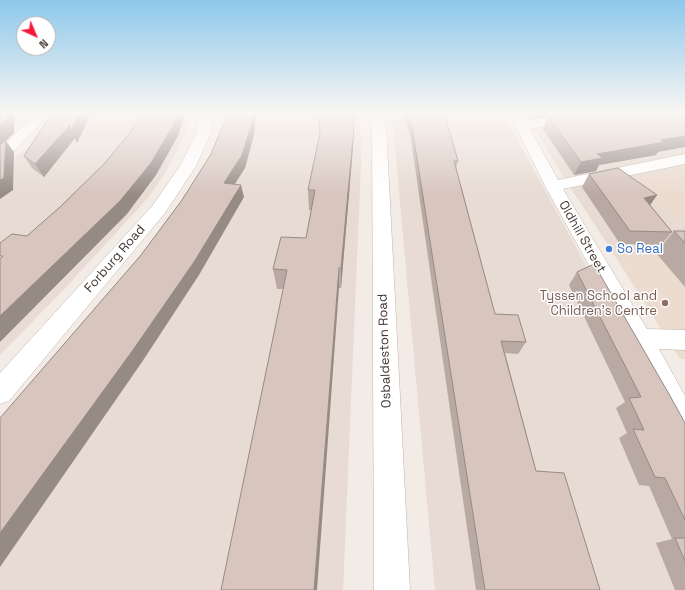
<!DOCTYPE html>
<html>
<head>
<meta charset="utf-8">
<style>
  body { margin:0 }
  #map { position:relative; width:685px; height:590px; overflow:hidden; background:#f3ebe5; font-family:"Space Grotesk",sans-serif }
  canvas { display:block }
  .north { position:absolute; left:16px; top:16px; width:40px; height:40px; box-sizing:border-box; background:#fff; border:1px solid #b5b0ae; border-radius:50%; rotate:136deg; font-size:11px; font-weight:700; line-height:16px; text-align:center; color:#453a35 }
  .north::after { content:''; display:block; margin:auto; width:14px; height:18px; background:#f8173a; clip-path:polygon(50% 0,100% 100%,50% 72%,0 100%) }
</style>
</head>
<body>
<div id="map">
<canvas width="685" height="590"></canvas>
<div class="north">N</div>
</div>
<script>
const g = document.querySelector('canvas').getContext('2d');
g.lineJoin = 'round';
function fill(path, color) { g.fillStyle = color; g.fill(path, 'evenodd'); }
const shape = rows => new Path2D(rows.map(r => 'M' + r).join(''));
function trace(path, color, width, dash) { g.strokeStyle = color; g.lineWidth = width; g.lineCap = dash ? 'butt' : 'round'; g.setLineDash(dash || []); g.stroke(path); }
function label(font, color, halo, rows, align = 'center') {
  g.font = font + ' "Space Grotesk",sans-serif'; g.lineWidth = 3; g.setLineDash([]); g.textBaseline = 'middle'; g.strokeStyle = halo; g.fillStyle = color; for (const [text, x, y, turn = 0] of rows) {
    g.save(); g.translate(x, y); g.rotate((+turn || 0) * Math.PI / 180); g.textAlign = isNaN(turn) ? turn : align; if (halo) g.strokeText(text, 0, 0); g.fillText(text, 0, 0); g.restore();
  }
}
fill(shape([
  [56,113,193,113,185,135,176,153,164,175,146,200,67,286,0,355,0,169,32,144],
  [225,113,358,113,362,141,343,590,0,590,0,428,137,268,209,162,224,127],
  [387,113,503,113,661,403,685,590,435,590,393,125],
  [525,113,685,113,685,169,623,180,685,224,685,243,664,246,608,245,563,176]
]), '#e7dbd3');
fill(shape([
  [685,169,685,224,623,180],
  [685,243,685,359,680,359,608,245,664,246]
]), '#ecdbcf');
const minor = shape([
  [33,113,45,113,38,127,5,159,0,161,0,148,28,122,33,113],
  [200,113,212,113,211,132,196,166,165,213,9,401,0,404,0,373,153,205,180,166,197,132,200,113],
  [368,113,380,113,386,125,410,590,374,590,372,125,368,113],
  [509,113,521,113,526,121,583,113,613,113,612,116,607,117,530,129,558,180,685,154,685,164,563,189,647,329,685,330,685,350,659,349,685,396,685,438,675,434,611,305,545,186,509,113]
]);
trace(minor, '#c1b3ab', 1);
fill(minor, '#fff');
fill(shape([
  [52,113,91,113,77,143,75,138,44,177,32,168,24,156],
  [319,113,353,147,341,288,277,289,273,269,306,238,311,210,309,210,308,190,320,134],
  [403,113,443,113,458,161,456,169,495,314,526,342,518,354,505,353,536,471,600,590,476,590,411,139],
  [532,113,685,113,656,155,599,165,596,171,574,175,543,129,548,116,536,118],
  [589,174,657,195,650,205,672,232,661,245,620,244,582,187],
  [674,231,685,231,685,287,656,253],
  [577,272,685,423,685,590,675,590,656,543,672,539,649,486,639,485,619,438,627,433,616,408,625,402,569,285]
]), '#b9a9a3');
fill(shape([
  [7,113,15,113,14,133,6,141,14,152,13,190,0,199,0,127],
  [80,113,91,113,77,143,75,138,44,177,35,164],
  [178,113,185,113,178,136,156,175,127,214,0,342,0,316],
  [253,113,256,113,254,135,245,168,228,195,224,183],
  [538,113,574,113,536,118],
  [354,128,353,147,341,288,341,268],
  [685,136,685,147,658,152,656,155,599,165,596,171,574,175,581,162,597,154,661,140],
  [241,185,244,197,199,275,142,362,0,567,0,533],
  [657,195,648,208,644,198],
  [339,268,339,288,317,590,314,590]
]), '#968a85');
const building = shape([
  [0,113,7,113,6,121,0,127,0,113],
  [52,113,80,113,71,131,70,125,35,164,24,156,52,113],
  [141,113,178,113,174,124,151,163,120,201,0,316,0,259,3,256,0,256,0,243,12,234,27,236,60,207,105,163,129,134,141,113],
  [226,113,253,113,252,123,242,155,224,183,241,185,194,262,133,350,0,533,0,418,141,255,182,200,211,154,224,123,226,113],
  [319,113,353,113,354,128,341,268,339,268,314,590,221,590,287,270,273,269,281,237,306,238,315,190,308,190,320,133,319,113],
  [408,113,443,113,445,116,458,161,454,161,495,314,518,315,526,342,501,341,536,471,564,473,600,590,485,590,412,127,408,113],
  [571,113,685,113,685,136,661,140,665,142,597,154,603,158,581,162,548,116,571,113],
  [6,140,4,178,0,180,0,145,6,140],
  [618,168,657,195,644,198,672,232,630,231,589,174,618,168],
  [674,231,685,231,685,243,674,231],
  [594,264,669,394,685,423,685,520,665,478,655,477,633,429,644,430,629,398,641,397,577,272,594,264],
  [675,538,685,538,685,561,675,538]
]);
fill(building, '#d7c5be');
trace(building, '#968a85', 1);
const sky = g.createLinearGradient(0, 0, 0, 195);
sky.addColorStop(0, '#8cc8eb');
sky.addColorStop(0.58, '#faf6f3');
sky.addColorStop(1, '#faf6f300');
g.fillStyle = sky;
g.fillRect(0, 0, 685, 195);
for (const [x, y, r, color] of [
  [609,249,4,"#3f7fe0"],
  [665,303,4,"#8d6e63"]
]) { const dot = new Path2D(); dot.arc(x, y, r, 0, 2 * Math.PI); g.fillStyle = color; g.fill(dot); trace(dot, '#fff', 1.5); }
label('13px', '#453a35', '#fff', [
  ["Oldhill Street",582,237,60],
  ["Forburg Road",115,259,-49],
  ["Osbaldeston Road",385,351,-92]
]);
label('13px', '#366cbe', '#fff', [
  ["So Real",617,249]
], 'left');
label('13px', '#785e54', '#fff', [
  ["Tyssen School and",657,296],
  ["Children's Centre",657,311]
], 'right');
</script>
</body>
</html>
